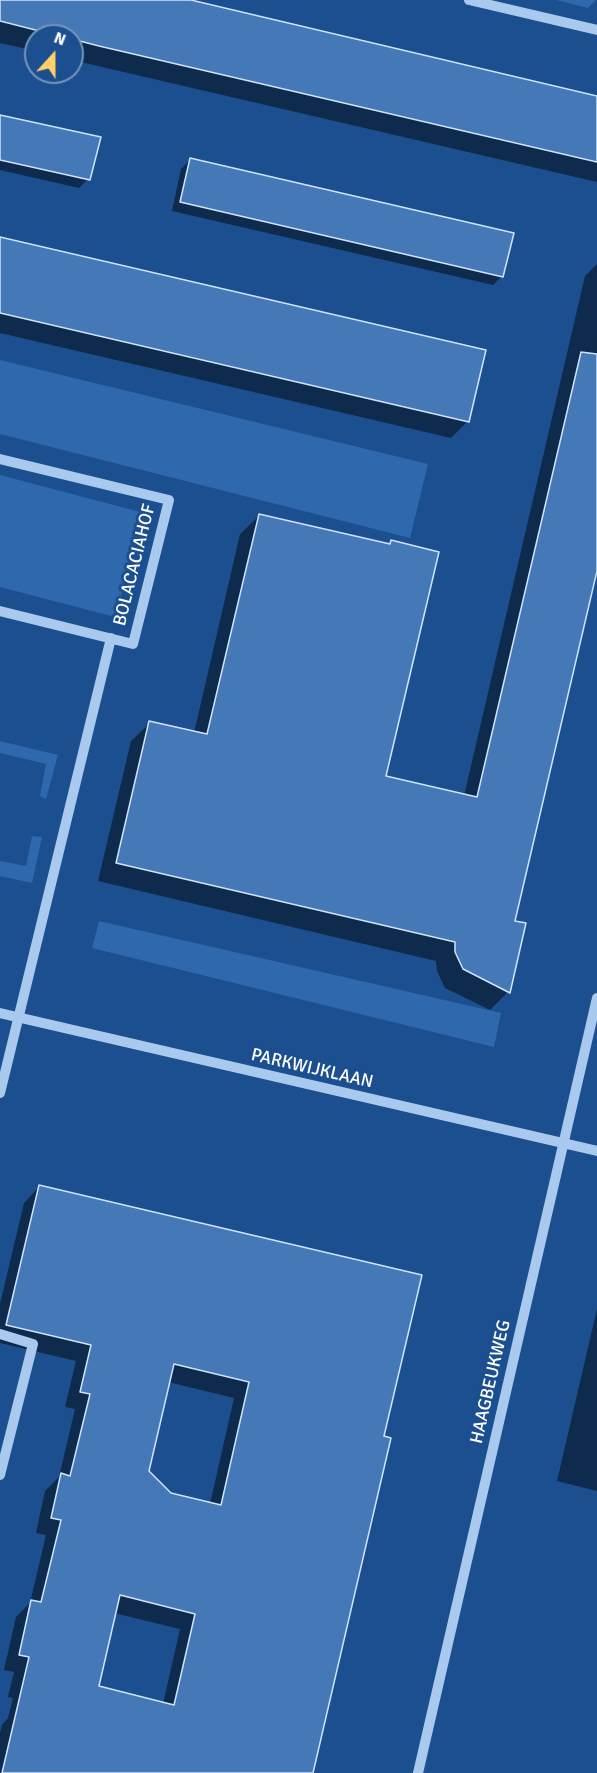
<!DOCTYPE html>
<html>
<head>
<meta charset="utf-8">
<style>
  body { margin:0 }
  #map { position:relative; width:597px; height:1773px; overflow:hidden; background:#1b4f8f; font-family:Signika,sans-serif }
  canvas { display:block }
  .north { position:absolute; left:24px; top:24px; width:60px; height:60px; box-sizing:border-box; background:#1b4f8f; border:2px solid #7695bc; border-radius:50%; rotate:21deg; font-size:16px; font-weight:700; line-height:24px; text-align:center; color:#fff }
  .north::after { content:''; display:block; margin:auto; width:21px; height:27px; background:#ffd166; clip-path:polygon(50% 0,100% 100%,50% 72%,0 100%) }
</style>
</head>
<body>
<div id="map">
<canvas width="597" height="1773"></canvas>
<div class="north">N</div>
</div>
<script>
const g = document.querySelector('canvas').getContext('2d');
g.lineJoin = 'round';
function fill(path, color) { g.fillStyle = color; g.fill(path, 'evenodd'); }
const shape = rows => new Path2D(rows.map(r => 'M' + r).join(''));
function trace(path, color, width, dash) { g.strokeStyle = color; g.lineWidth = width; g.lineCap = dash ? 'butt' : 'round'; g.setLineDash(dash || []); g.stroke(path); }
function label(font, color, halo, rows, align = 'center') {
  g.font = font + ' Signika,sans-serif'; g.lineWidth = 6; g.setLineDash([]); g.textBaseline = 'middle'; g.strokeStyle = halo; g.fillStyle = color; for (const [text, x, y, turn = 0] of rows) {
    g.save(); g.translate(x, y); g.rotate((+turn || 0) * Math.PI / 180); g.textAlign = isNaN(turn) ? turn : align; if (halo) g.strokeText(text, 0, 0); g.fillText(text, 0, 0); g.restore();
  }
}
fill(shape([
  [556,0,596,0,588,8],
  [0,360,428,464,410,538,0,434],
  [0,475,144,513,115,617,0,587],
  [0,741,58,755,46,799,40,796,46,764,0,753],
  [32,836,42,837,32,883,0,876,0,861,26,866],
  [99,921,501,1013,494,1047,92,948]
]), '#2e69ad');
fill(shape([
  [0,0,181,0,597,97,597,182,72,60,72,36,36,36,36,51,0,43],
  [0,116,88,179,79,188,0,170],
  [190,160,502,276,493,285,172,211,181,169],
  [0,239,468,421,451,438,0,333],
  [597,264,597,564,514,922,508,992,490,1010,445,988,437,971,436,961,98,881,131,741,150,723,194,733,240,534,259,516,388,545,392,542,384,777,464,796,585,276],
  [39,1187,382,1438,311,1773,0,1773,0,1733,2,1725,8,1718,13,1698,8,1697,14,1672,4,1670,16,1617,30,1603,46,1535,36,1533,45,1491,59,1477,75,1409,65,1407,76,1361,0,1343,0,1304,24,1203],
  [168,1382,234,1398,210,1504,144,1488],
  [114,1613,180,1629,163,1704,97,1687],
  [597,1309,597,1491,557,1481]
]), '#0007');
const building = shape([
  [0,0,191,0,597,96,597,162,99,46,72,39,72,36,59,36,0,21,0,0],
  [0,115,101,137,90,180,0,160,0,115],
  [190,158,514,233,503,277,180,202,190,158],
  [0,237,486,350,469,422,0,313,0,237],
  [581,352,597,354,597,571,515,921,526,923,510,993,463,969,455,952,455,942,116,863,149,721,207,734,259,514,390,544,391,540,439,552,386,776,477,797,581,352],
  [39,1185,422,1275,384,1436,391,1438,313,1773,2,1773,29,1657,19,1655,31,1600,41,1602,61,1520,51,1518,61,1473,70,1476,90,1394,80,1392,91,1345,6,1325,39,1185],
  [174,1364,249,1382,221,1505,171,1493,149,1471,174,1364],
  [120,1595,195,1614,174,1705,99,1686,120,1595]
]);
fill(building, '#4478b7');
trace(building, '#cfe3fa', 1.5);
trace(shape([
  [469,0,597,30],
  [0,459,169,500,133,644,0,611],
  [0,1013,597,1151],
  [0,1093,111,638],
  [0,1334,33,1344,0,1475],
  [418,1773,597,998]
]), '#a9c9ee', 10);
label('18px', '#fff', '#1b4f8f', [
  ["BOLACACIAHOF",135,565,-76],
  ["PARKWIJKLAAN",312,1069,13],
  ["HAAGBEUKWEG",491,1382,-77]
]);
</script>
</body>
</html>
